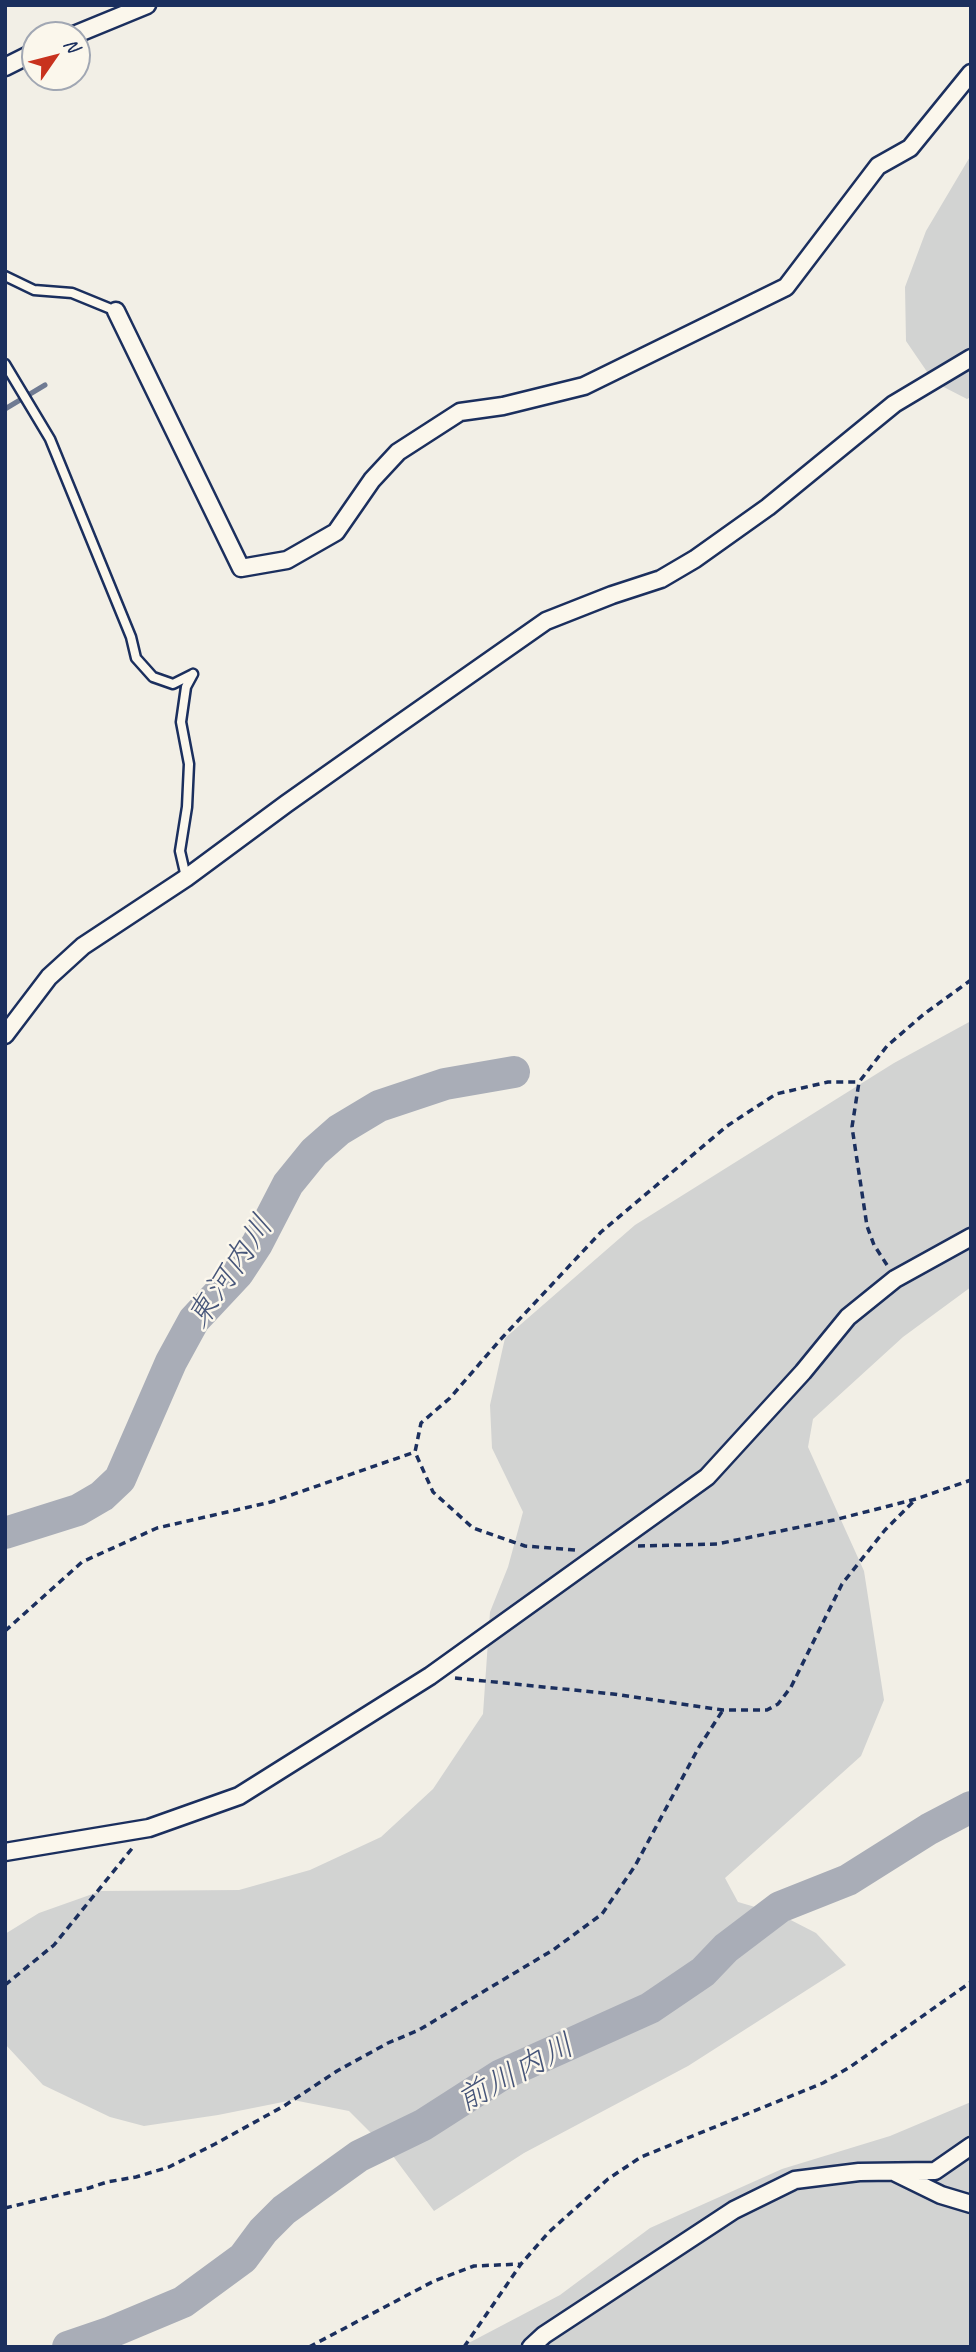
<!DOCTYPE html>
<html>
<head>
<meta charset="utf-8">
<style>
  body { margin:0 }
  #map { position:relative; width:976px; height:2352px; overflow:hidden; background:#f2efe6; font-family:Caveat,sans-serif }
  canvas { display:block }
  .frame { position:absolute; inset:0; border:7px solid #1b2f5e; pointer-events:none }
  .north { position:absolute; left:21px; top:21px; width:70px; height:70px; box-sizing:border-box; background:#fbf7ec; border:2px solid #a1a7b3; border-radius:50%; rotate:55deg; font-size:19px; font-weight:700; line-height:28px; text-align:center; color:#1b2f5e }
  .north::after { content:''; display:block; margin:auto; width:24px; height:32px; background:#c8321e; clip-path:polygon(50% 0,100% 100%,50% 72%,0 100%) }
</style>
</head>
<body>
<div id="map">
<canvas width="976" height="2352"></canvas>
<div class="frame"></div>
<div class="north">N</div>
</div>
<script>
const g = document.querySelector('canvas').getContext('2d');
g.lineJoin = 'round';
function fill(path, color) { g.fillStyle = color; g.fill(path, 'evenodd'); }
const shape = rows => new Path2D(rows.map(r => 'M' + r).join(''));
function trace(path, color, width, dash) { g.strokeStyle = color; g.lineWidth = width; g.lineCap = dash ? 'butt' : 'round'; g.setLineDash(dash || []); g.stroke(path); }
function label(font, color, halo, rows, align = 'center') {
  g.font = font + ' Caveat,"Klee One",sans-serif'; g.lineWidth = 5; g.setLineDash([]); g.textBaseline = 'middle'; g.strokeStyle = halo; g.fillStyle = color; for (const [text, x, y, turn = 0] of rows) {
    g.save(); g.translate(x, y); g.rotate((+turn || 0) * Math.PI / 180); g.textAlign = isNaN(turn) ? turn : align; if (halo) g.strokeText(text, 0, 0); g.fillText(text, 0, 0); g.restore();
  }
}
fill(shape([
  [971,155,971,397,967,399,934,382,906,341,905,287,926,231],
  [971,1021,971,1287,903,1337,813,1419,808,1447,864,1571,884,1700,861,1756,725,1878,738,1902,779,1914,816,1933,846,1965,688,2066,524,2153,434,2211,390,2152,349,2111,293,2100,218,2115,144,2126,110,2117,43,2085,5,2044,5,1934,39,1913,101,1891,239,1890,310,1870,381,1837,433,1789,483,1714,490,1612,508,1567,523,1512,492,1448,490,1405,505,1338,635,1225,894,1063],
  [971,2102,971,2347,461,2347,560,2295,650,2228,782,2169,890,2136]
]), '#d2d3d2');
trace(shape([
  [5,409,45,385]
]), '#707b93', 5);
trace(shape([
  [5,1533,78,1510,102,1496,120,1479,171,1362,194,1320,238,1273,257,1244,288,1184,314,1152,339,1130,379,1106,445,1084,514,1072],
  [68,2347,109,2333,183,2302,243,2258,263,2231,284,2210,359,2156,423,2125,501,2075,650,2008,703,1972,726,1948,780,1907,848,1880,929,1829,971,1807]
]), '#a9adb7', 32);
const service = shape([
  [5,276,34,290,72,293,116,311],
  [5,364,50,439,131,637,136,658,153,677,173,684,193,674],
  [186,877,180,851,187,807,189,764,181,722,186,687,193,674]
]);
const minor = shape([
  [74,35,147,5],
  [5,67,35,52],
  [116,311,241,568,287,560,336,532,372,480,398,452,460,412,503,406,584,386,786,287,878,166,910,148,971,73],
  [5,1035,49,977,83,946,186,878,286,804,392,729,546,621,612,595,661,579,695,559,768,507,894,404,971,358],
  [5,1852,149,1828,239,1796,430,1676,707,1477,803,1372,848,1317,895,1279,971,1237],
  [896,2173,941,2195,971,2204],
  [531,2347,544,2335,734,2210,795,2180,859,2172,935,2171,971,2146]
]);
trace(service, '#1b2f5e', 13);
trace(minor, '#1b2f5e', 21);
trace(shape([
  [887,1265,874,1245,867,1226,852,1127,859,1082,887,1046,924,1014,971,980],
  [638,1546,717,1544,834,1520,916,1499,971,1480],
  [575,1550,525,1546,473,1528,433,1492,415,1452,421,1423,450,1398,500,1340,601,1232,727,1126,776,1094,828,1082,859,1082],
  [5,1631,82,1562,157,1528,271,1502,415,1452],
  [455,1678,613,1694,723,1710,767,1710,778,1704,791,1687,842,1584,885,1530,914,1501],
  [5,1985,54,1945,134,1846],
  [5,2208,89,2188,107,2182,136,2177,169,2167,215,2144,284,2106,337,2071,388,2043,419,2030,553,1950,602,1914,635,1866,699,1747,723,1710],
  [309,2347,434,2281,474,2266,521,2264],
  [464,2347,521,2264,549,2232,608,2179,641,2157,823,2083,850,2067,971,1982]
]), '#1b2f5e', 3.5, [7, 5]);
trace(service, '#fbf7ec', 8);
trace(minor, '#fbf7ec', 16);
label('italic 32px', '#465579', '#fbf7ec', [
  ["東河内川",231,1272,-56],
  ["前川内川",516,2074,-28]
]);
</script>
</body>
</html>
